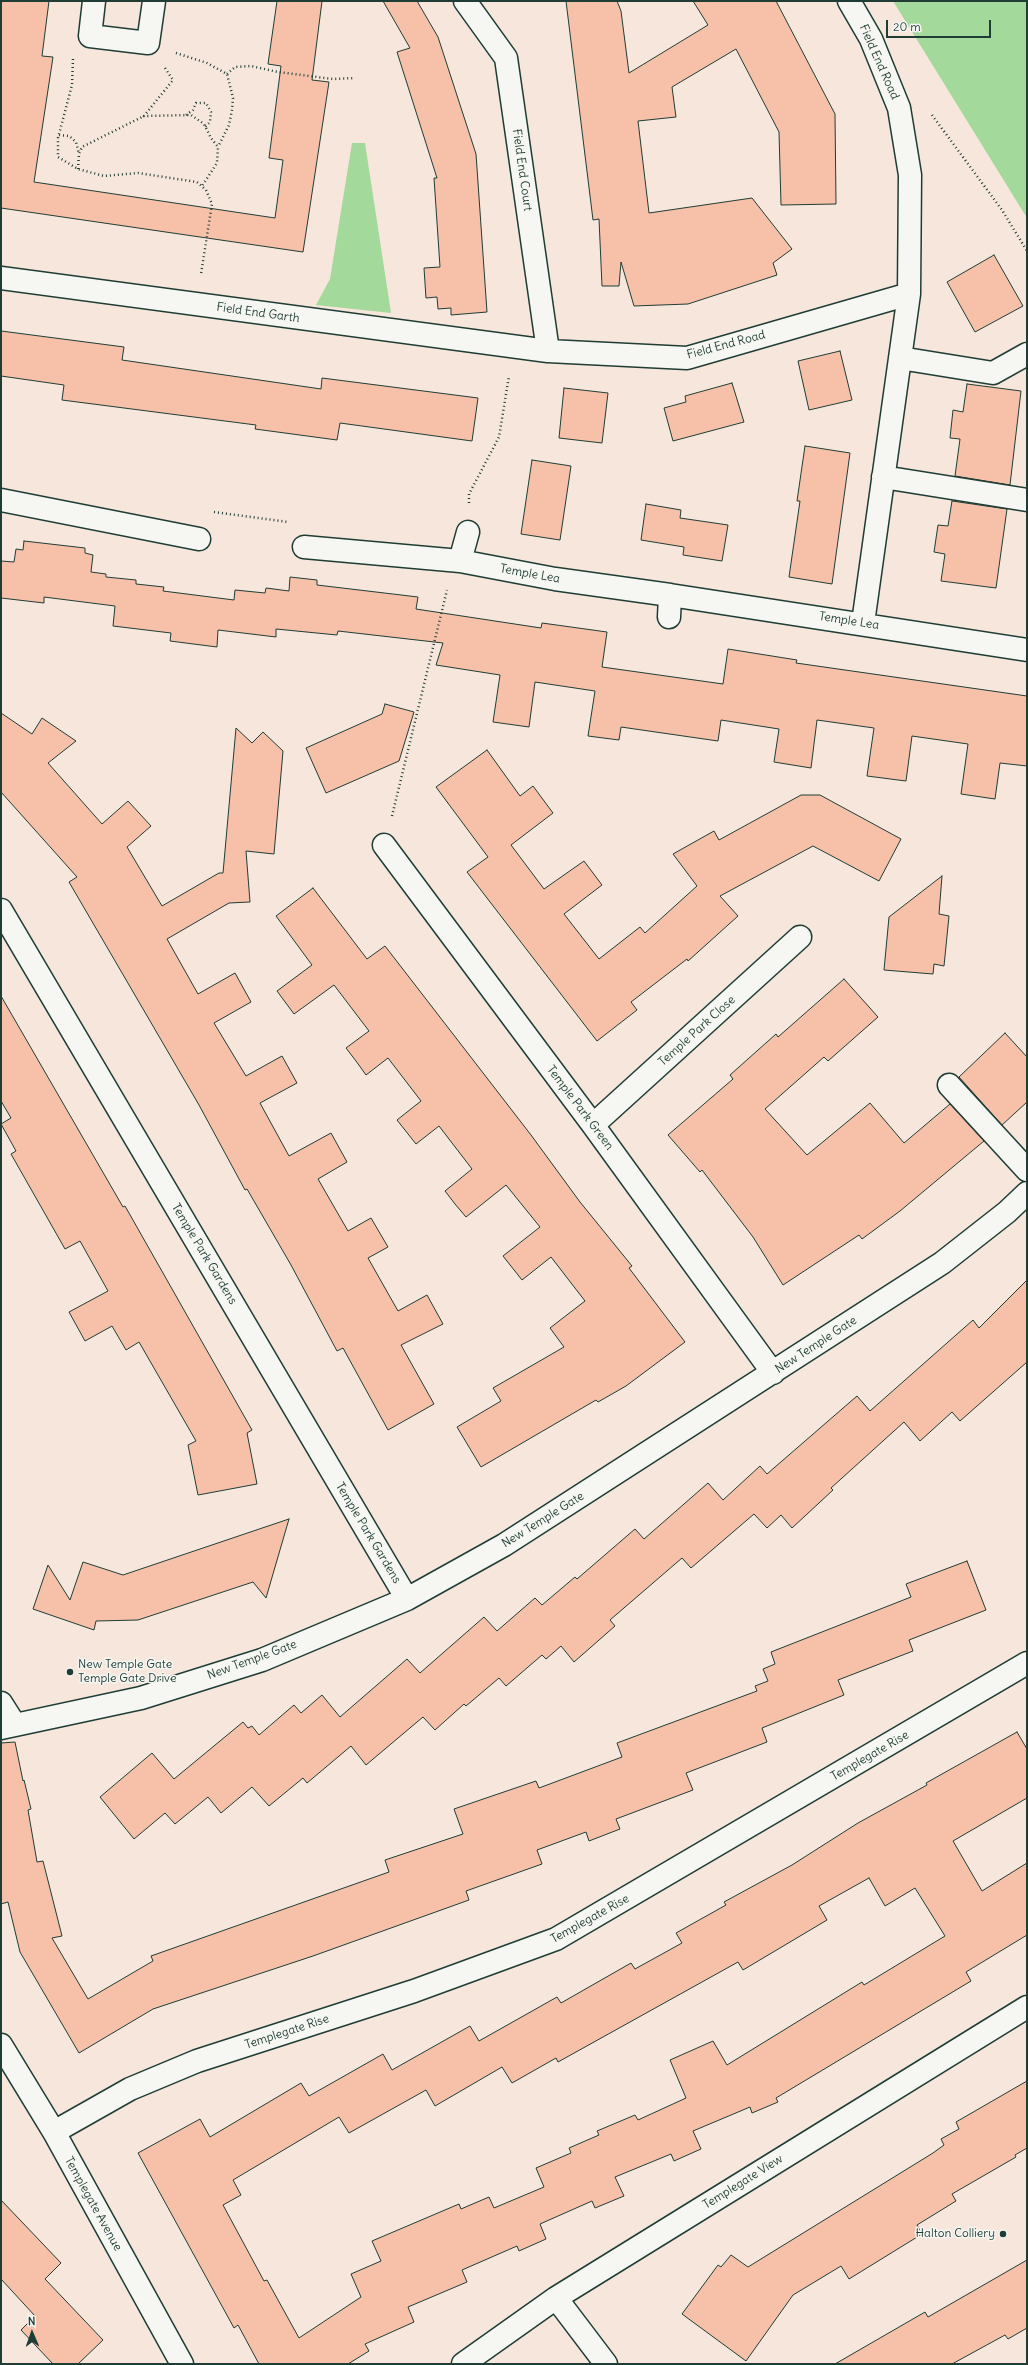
<!DOCTYPE html>
<html>
<head>
<meta charset="utf-8">
<style>
  body { margin:0 }
  #map { position:relative; width:1028px; height:2365px; overflow:hidden; background:#f6e6dc; font-family:Delius,sans-serif }
  canvas { display:block }
  .frame { position:absolute; inset:0; border:2px solid #1f3d34; pointer-events:none }
  .north { position:absolute; left:12px; top:2313px; width:40px; height:40px; -webkit-text-stroke:3px #f6f6f2; paint-order:stroke; rotate:358deg; font-size:11px; font-weight:700; line-height:16px; text-align:center; color:#1f3d34 }
  .north::after { content:''; display:block; margin:auto; width:14px; height:18px; background:#1f3d34; clip-path:polygon(50% 0,100% 100%,50% 72%,0 100%) }
  .scale { position:absolute; left:886px; top:20px; width:105px; height:18px; box-sizing:border-box; border:2px solid #1f3d34; border-top:0; padding-left:5px; font-size:12px; line-height:14px; white-space:nowrap; color:#1f3d34; -webkit-text-stroke:3px #f6f6f2; paint-order:stroke }
</style>
</head>
<body>
<div id="map">
<canvas width="1028" height="2365"></canvas>
<div class="frame"></div>
<div class="north">N</div>
<div class="scale">20 m</div>
</div>
<script>
const g = document.querySelector('canvas').getContext('2d');
g.lineJoin = 'round';
function fill(path, color) { g.fillStyle = color; g.fill(path, 'evenodd'); }
const shape = rows => new Path2D(rows.map(r => 'M' + r).join(''));
function trace(path, color, width, dash) { g.strokeStyle = color; g.lineWidth = width; g.lineCap = dash ? 'butt' : 'round'; g.setLineDash(dash || []); g.stroke(path); }
function label(font, color, halo, rows, align = 'center') {
  g.font = font + ' Delius,sans-serif'; g.lineWidth = 3; g.setLineDash([]); g.textBaseline = 'middle'; g.strokeStyle = halo; g.fillStyle = color; for (const [text, x, y, turn = 0] of rows) {
    g.save(); g.translate(x, y); g.rotate((+turn || 0) * Math.PI / 180); g.textAlign = isNaN(turn) ? turn : align; if (halo) g.strokeText(text, 0, 0); g.fillText(text, 0, 0); g.restore();
  }
}
fill(shape([
  [893,1,1027,1,1027,218],
  [352,143,365,143,391,313,316,305,330,279]
]), '#a4d99c');
const building = shape([
  [1,1,49,1,42,56,53,57,34,182,275,218,283,160,269,158,281,66,268,64,277,1,322,1,312,80,329,82,303,252,1,208,1,1],
  [383,1,417,1,438,37,476,154,487,312,451,315,451,308,438,309,437,297,426,298,424,268,440,267,434,178,437,178,397,52,410,48,383,1],
  [566,1,617,1,621,11,629,73,708,25,693,1,776,1,835,114,836,204,781,205,779,132,736,49,672,87,676,117,638,121,649,213,752,198,792,249,773,263,777,275,688,304,634,306,621,262,619,286,602,286,599,219,593,220,566,1],
  [994,255,1023,306,975,332,947,282,994,255],
  [1,331,124,347,122,360,321,389,322,378,478,398,472,441,340,423,337,440,255,429,256,425,62,400,64,385,1,376,1,331],
  [840,351,852,400,809,410,798,361,840,351],
  [732,383,744,422,673,441,664,408,686,402,685,396,732,383],
  [967,384,1021,391,1010,485,955,476,960,439,950,438,953,410,963,412,967,384],
  [564,388,608,393,602,443,559,438,564,388],
  [805,446,850,453,832,584,789,577,800,501,797,501,805,446],
  [532,460,571,466,560,540,521,534,532,460],
  [952,501,1007,509,996,588,941,581,945,554,934,552,938,525,948,526,952,501],
  [646,504,681,510,680,518,728,525,722,561,683,555,684,547,641,540,646,504],
  [24,541,85,548,85,553,93,555,91,572,106,574,106,577,136,580,136,584,164,587,163,591,234,600,235,590,265,593,266,588,289,591,290,577,317,580,317,585,418,597,416,609,541,628,542,623,607,632,602,667,723,684,728,649,797,660,796,663,1027,696,1027,766,1000,763,995,799,961,794,968,744,912,736,906,781,867,776,874,728,817,720,811,768,774,762,779,729,721,720,718,741,621,727,619,740,588,736,595,691,535,682,529,727,493,722,500,675,436,665,443,643,338,631,337,635,276,629,276,637,218,630,217,647,170,641,171,633,113,626,115,606,44,597,44,603,1,598,1,561,14,562,16,549,23,550,24,541],
  [385,704,414,712,399,761,326,793,306,748,382,714,385,704],
  [1,713,32,734,42,718,76,741,48,763,102,824,128,801,151,826,127,847,162,906,219,873,223,873,236,728,252,743,263,732,283,751,274,854,246,851,250,902,229,903,167,939,198,994,235,973,251,1002,214,1023,246,1076,282,1056,297,1083,260,1103,289,1156,331,1133,347,1162,318,1179,348,1231,371,1218,388,1247,368,1258,398,1311,427,1295,443,1324,401,1345,434,1404,388,1430,343,1348,337,1351,291,1265,247,1189,245,1190,199,1105,69,882,77,877,1,792,1,713],
  [487,750,520,796,533,786,553,813,511,845,544,889,584,861,602,885,564,914,599,959,640,927,645,933,697,886,673,854,714,831,719,840,801,795,820,795,901,839,879,881,813,846,720,896,738,916,688,961,687,959,631,1002,637,1010,597,1041,467,872,488,857,436,787,487,750],
  [942,876,939,914,949,916,944,966,934,964,933,974,884,970,889,917,942,876],
  [313,888,367,959,385,946,531,1135,580,1202,632,1266,629,1268,685,1342,626,1386,598,1402,596,1400,481,1467,457,1427,501,1401,493,1388,564,1347,550,1328,585,1301,551,1257,522,1280,503,1256,540,1227,506,1185,466,1217,455,1204,445,1191,472,1169,439,1126,416,1144,397,1120,421,1101,388,1058,366,1075,356,1061,346,1048,369,1031,334,985,294,1014,277,991,312,965,276,916,313,888],
  [844,979,878,1017,828,1061,824,1057,765,1109,807,1155,870,1103,904,1143,950,1104,984,1141,900,1211,862,1239,859,1235,783,1285,753,1237,702,1170,700,1172,668,1135,733,1079,730,1075,776,1034,778,1037,844,979],
  [1,996,123,1207,125,1206,252,1430,247,1433,257,1484,198,1495,188,1445,196,1441,139,1342,126,1350,112,1326,85,1341,69,1312,108,1291,80,1241,65,1249,11,1154,16,1151,1,1124,11,1118,1,1101,1,996],
  [1005,1033,1027,1057,1027,1102,1002,1125,959,1077,1005,1033],
  [1027,1280,1027,1362,960,1421,952,1412,920,1441,904,1422,831,1488,833,1490,792,1528,781,1515,767,1528,754,1514,691,1568,682,1558,610,1620,615,1626,574,1662,561,1646,546,1659,542,1655,506,1686,499,1678,466,1706,464,1704,435,1730,423,1717,366,1765,351,1746,307,1783,303,1778,269,1806,252,1787,221,1813,208,1797,175,1824,165,1813,134,1839,100,1797,152,1753,174,1779,243,1722,248,1728,252,1726,259,1735,294,1705,301,1713,322,1695,340,1717,407,1659,420,1673,484,1617,497,1631,535,1598,542,1605,575,1577,577,1579,635,1529,644,1539,708,1483,723,1500,760,1466,767,1474,857,1396,870,1411,973,1320,979,1328,1027,1280],
  [289,1519,266,1598,253,1582,138,1620,96,1621,94,1630,33,1609,48,1565,70,1600,83,1562,123,1575,289,1519],
  [967,1561,986,1610,909,1640,913,1651,838,1680,844,1695,762,1728,767,1742,686,1773,693,1790,616,1819,620,1829,589,1841,586,1832,537,1850,542,1864,466,1891,469,1900,313,1956,153,2009,79,2053,20,1952,8,1902,1,1904,1,1743,15,1742,23,1781,24,1780,31,1809,28,1810,37,1862,43,1861,62,1936,52,1938,88,1999,153,1961,151,1956,389,1872,385,1860,463,1834,454,1809,536,1781,539,1788,622,1757,617,1743,757,1691,755,1686,768,1681,763,1669,775,1664,771,1652,911,1597,906,1584,967,1561],
  [1017,1732,1027,1749,1027,1798,953,1841,982,1891,1027,1863,1027,1935,966,1972,971,1981,776,2098,778,2102,752,2113,750,2107,693,2131,701,2149,674,2161,671,2154,615,2177,624,2196,595,2208,592,2201,540,2224,546,2239,519,2251,517,2246,462,2270,467,2282,408,2307,414,2322,365,2344,369,2351,348,2364,259,2364,238,2325,234,2328,138,2153,200,2119,210,2137,301,2083,309,2096,383,2054,392,2070,470,2026,479,2041,557,1997,561,2003,631,1963,635,1969,682,1943,676,1933,726,1905,724,1902,792,1865,858,1823,927,1785,926,1783,1017,1732],
  [869,1878,885,1906,915,1888,945,1936,864,1985,862,1982,727,2065,713,2041,670,2060,686,2098,638,2120,635,2115,597,2131,599,2135,569,2148,571,2153,536,2168,544,2187,494,2208,489,2197,461,2209,459,2204,372,2241,381,2261,351,2274,361,2297,299,2338,267,2280,264,2281,223,2205,241,2195,233,2180,339,2117,349,2133,426,2090,435,2106,502,2067,512,2083,556,2058,558,2062,738,1962,743,1970,827,1920,819,1906,869,1878],
  [1027,2081,1027,2148,1015,2155,1016,2157,952,2194,956,2201,917,2225,922,2234,849,2279,841,2266,793,2295,746,2361,682,2314,718,2265,721,2267,731,2255,748,2267,933,2153,944,2145,941,2139,959,2129,956,2122,1027,2081],
  [1,2200,61,2263,45,2279,103,2340,78,2364,53,2364,21,2330,35,2316,1,2279,1,2200],
  [1027,2260,1027,2328,1008,2339,1005,2335,952,2364,835,2364,925,2312,928,2317,1027,2260]
]);
fill(building, '#f6c0a9');
trace(building, '#1f3d34', 1);
const minor = shape([
  [94,1,90,36,148,43,154,1],
  [465,1,506,58,548,351],
  [849,1,871,39,899,108,910,175,909,294,863,623],
  [1,278,548,351,687,358,909,294],
  [900,358,993,373,1027,354],
  [883,477,1027,500],
  [1,500,199,539],
  [304,547,460,561,468,532],
  [460,561,555,579,670,595,669,617],
  [670,595,1027,650],
  [384,845,593,1125,773,1373],
  [1,910,407,1599],
  [949,1085,1027,1170],
  [593,1125,800,937],
  [1,1703,15,1725],
  [1,1728,141,1698,262,1660,407,1599,504,1545,942,1263,1007,1212,1027,1193],
  [1,2045,54,2132,182,2364],
  [54,2132,130,2089,197,2061,414,1991,556,1939,1027,1663],
  [556,2298,606,2364],
  [463,2364,556,2298,1027,2007]
]);
trace(minor, '#1f3d34', 25);
trace(shape([
  [176,53,207,63,227,74,233,98,232,110,229,125,218,147],
  [73,59,72,85,58,138,58,157,78,169,104,176,138,173,197,182,206,190,212,204,201,274],
  [165,68,173,80,144,116,191,115,204,124,211,138,218,147,217,163,202,186],
  [227,74,235,67,251,66,278,72,333,79,355,78],
  [186,115,193,110,196,103,206,103,211,112,210,122,205,127],
  [932,115,1002,210,1027,251],
  [59,135,69,136,76,142,79,154],
  [78,169,79,154,82,147,144,116],
  [469,503,469,494,499,437,509,376],
  [214,512,288,522],
  [392,816,447,590]
]), '#1f3d34', 2.5, [1, 3]);
trace(minor, '#f6f6f2', 22);
for (const [x, y, r, color] of [
  [70,1672,4,"#1f3d34"],
  [1003,2234,4,"#1f3d34"]
]) { const dot = new Path2D(); dot.arc(x, y, r, 0, 2 * Math.PI); g.fillStyle = color; g.fill(dot); trace(dot, '#f6f6f2', 1.5); }
label('12px', '#1f3d34', '#f6f6f2', [
  ["Field End Road",879,62,66],
  ["Field End Court",522,170,82],
  ["Field End Garth",258,313,8],
  ["Field End Road",726,345,-15],
  ["Temple Lea",530,574,10],
  ["Temple Lea",849,621,9],
  ["Temple Park Close",697,1031,-42],
  ["Temple Park Green",580,1108,53],
  ["Temple Park Gardens",204,1254,59],
  ["New Temple Gate",816,1345,-33],
  ["New Temple Gate",543,1520,-32],
  ["Temple Park Gardens",368,1533,59],
  ["New Temple Gate",252,1660,-20],
  ["Templegate Rise",870,1756,-30],
  ["Templegate Rise",590,1919,-29],
  ["Templegate Rise",287,2032,-18],
  ["Templegate View",743,2182,-32],
  ["Templegate Avenue",93,2204,61]
]);
label('12px', '#1f3d34', '#f6f6f2', [
  ["New Temple Gate",78,1665],
  ["Temple Gate Drive",78,1679],
  ["Halton Colliery",995,2234,"right"]
], 'left');
</script>
</body>
</html>
